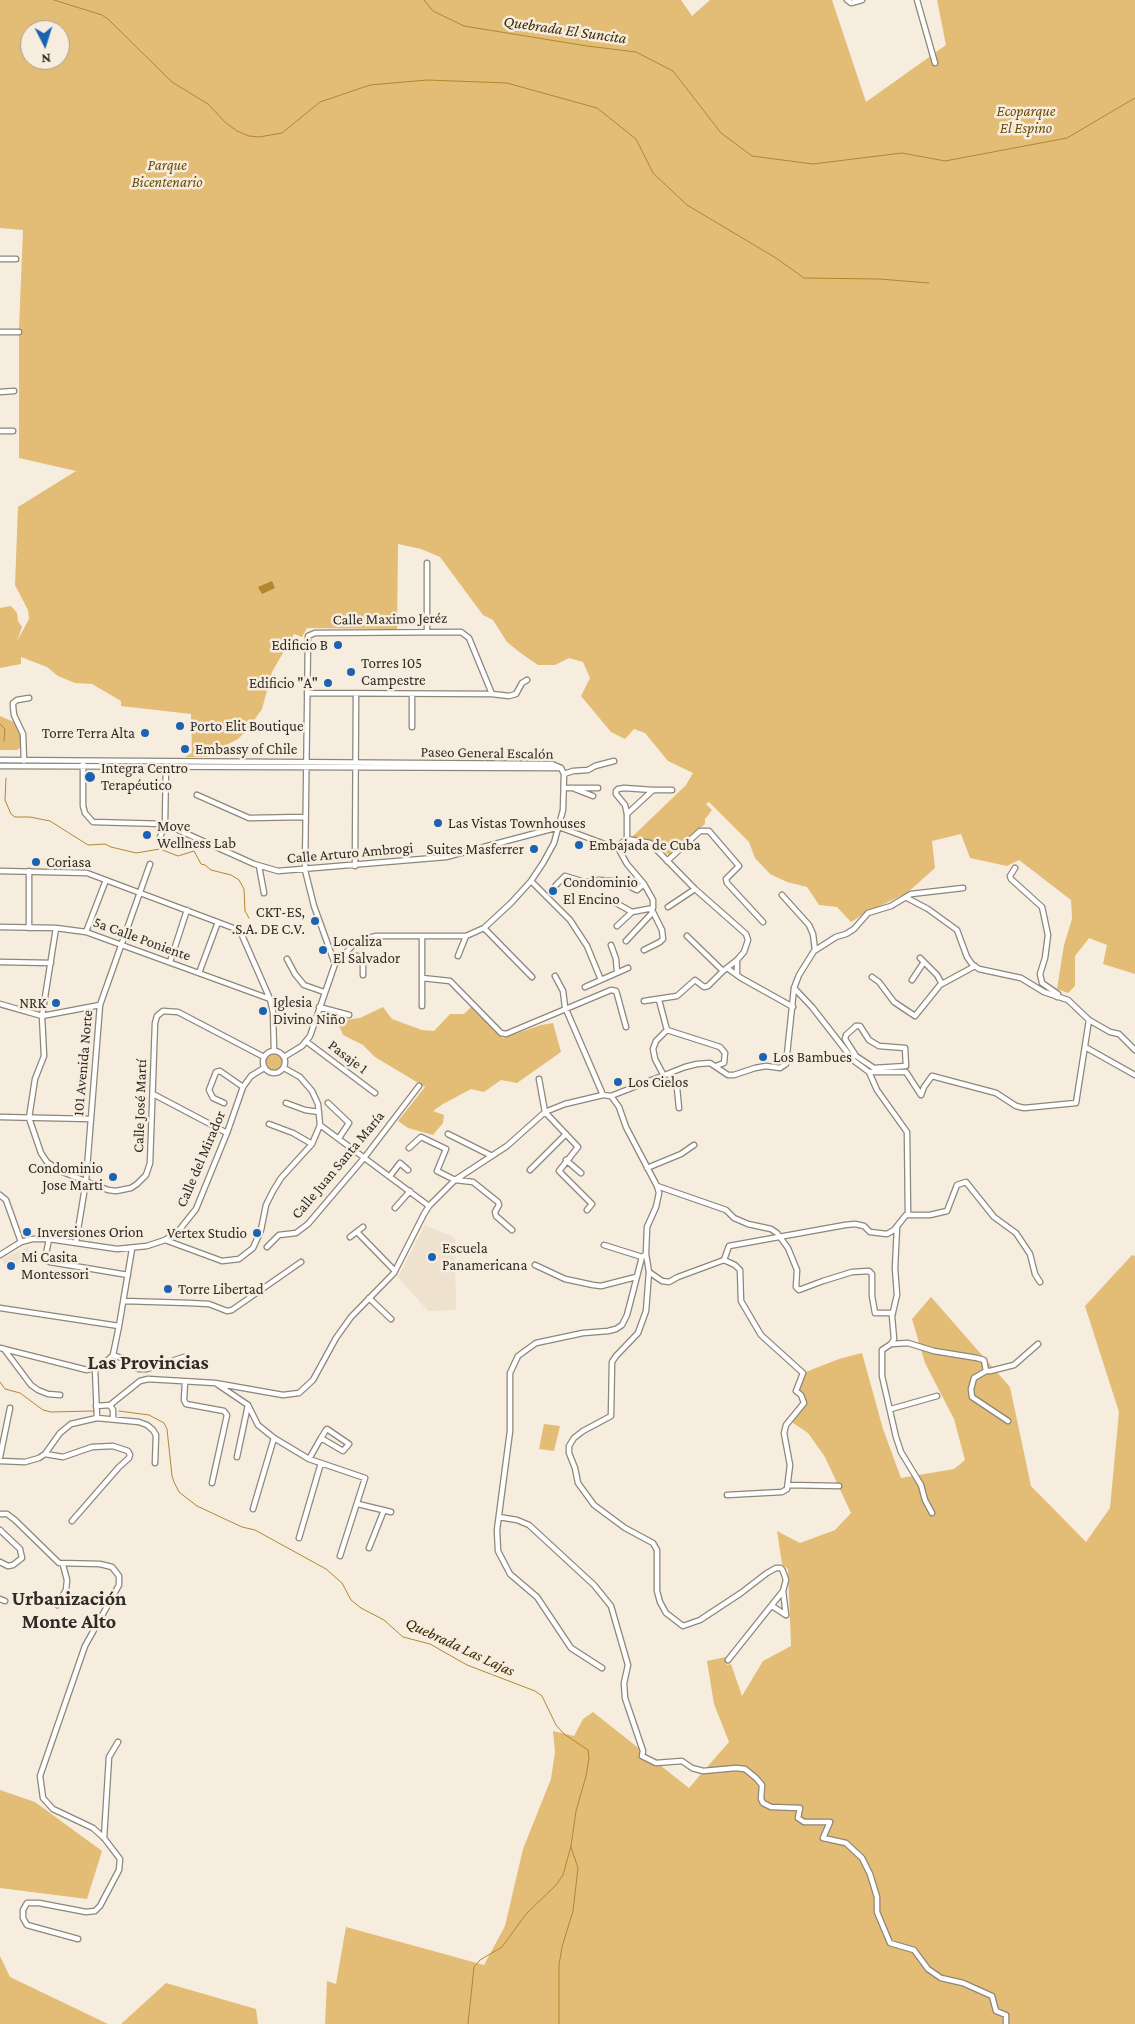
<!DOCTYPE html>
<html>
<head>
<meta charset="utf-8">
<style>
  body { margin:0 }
  #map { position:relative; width:1135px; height:2024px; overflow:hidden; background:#f6eddf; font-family:"Crimson Pro",serif }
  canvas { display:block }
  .north { position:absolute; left:20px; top:20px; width:50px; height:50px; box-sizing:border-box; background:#f6eddf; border:1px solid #a69f95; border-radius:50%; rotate:175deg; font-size:14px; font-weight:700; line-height:20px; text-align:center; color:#2f2b26 }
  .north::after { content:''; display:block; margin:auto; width:18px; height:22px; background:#1963b2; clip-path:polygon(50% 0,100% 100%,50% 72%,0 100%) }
</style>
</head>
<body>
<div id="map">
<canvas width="1135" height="2024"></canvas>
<div class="north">N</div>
</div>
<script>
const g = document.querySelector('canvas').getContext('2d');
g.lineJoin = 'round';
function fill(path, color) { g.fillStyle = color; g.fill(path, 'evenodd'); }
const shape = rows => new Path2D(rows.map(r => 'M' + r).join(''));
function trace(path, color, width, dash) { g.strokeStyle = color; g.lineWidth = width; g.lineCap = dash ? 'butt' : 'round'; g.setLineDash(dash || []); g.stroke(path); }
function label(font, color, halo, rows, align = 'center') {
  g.font = font + ' "Crimson Pro",serif'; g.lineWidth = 5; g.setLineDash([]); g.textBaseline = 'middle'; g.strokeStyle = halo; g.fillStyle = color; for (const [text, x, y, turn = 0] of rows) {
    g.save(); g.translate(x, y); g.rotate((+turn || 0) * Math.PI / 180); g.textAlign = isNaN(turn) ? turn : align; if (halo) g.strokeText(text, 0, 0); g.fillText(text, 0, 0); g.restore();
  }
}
fill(shape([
  [425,1225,455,1238,456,1310,428,1311,398,1277],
  [29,1246,29,1254,9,1273,2,1259]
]), '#eee2ce');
fill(shape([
  [0,0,681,0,692,16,710,0,832,0,866,102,946,45,937,0,1135,0,1135,974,1103,964,1107,945,1089,938,1075,956,1075,986,1068,993,1057,989,1064,945,1072,919,1071,900,1019,860,1007,866,970,858,961,834,932,841,935,868,907,893,865,913,851,922,837,907,819,905,807,887,787,882,770,874,755,858,749,842,709,802,706,804,712,810,705,819,705,824,669,855,650,841,632,837,686,785,693,773,668,761,645,733,634,729,625,739,611,732,581,696,590,678,583,662,569,658,555,665,538,665,522,654,507,642,493,620,483,615,440,557,421,549,398,544,397,629,307,628,302,637,294,634,272,672,262,709,248,729,238,739,207,755,208,757,185,757,192,753,191,714,121,706,121,701,92,684,75,683,58,676,47,667,21,657,21,664,0,668,0,608,11,606,17,613,18,621,22,627,17,641,29,619,28,610,15,585,18,507,76,471,19,458,19,328,23,230,0,228],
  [30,30,60,30,60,60,30,60],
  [0,716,14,722,20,734,20,748,17,750,0,750],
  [473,1005,503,1038,541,1025,553,1023,561,1052,517,1083,501,1080,484,1092,471,1089,443,1104,433,1111,444,1115,443,1123,433,1135,408,1128,398,1121,425,1087,375,1057,363,1045,343,1035,337,1021,360,1018,383,1007,392,1019,422,1030,434,1031,450,1014,464,1014],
  '265 1062a9 9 0 1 1 18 0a9 9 0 1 1-18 0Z',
  [1132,1255,1135,1256,1135,2024,325,2024,327,1981,336,1984,346,1927,484,1965,505,1926,523,1849,551,1779,555,1752,553,1731,574,1736,583,1719,593,1712,689,1788,729,1742,714,1704,707,1661,726,1657,727,1665,731,1664,742,1696,763,1661,791,1646,788,1569,782,1564,777,1531,800,1543,835,1530,851,1513,825,1457,808,1433,790,1421,804,1403,796,1391,803,1373,839,1359,862,1353,883,1429,901,1478,954,1469,965,1460,954,1419,925,1363,912,1319,931,1297,1010,1387,1031,1486,1086,1542,1110,1508,1119,1412,1085,1306],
  [544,1424,560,1426,554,1451,539,1449],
  [0,1790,35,1802,102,1851,87,1899,0,1888],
  [0,1956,10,1977,108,2024,0,2024],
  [166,1983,256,2009,258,2024,121,2024]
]), '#e3bc75');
fill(shape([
  [272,581,275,588,262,594,258,587]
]), '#b3872f');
trace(shape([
  [54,0,102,15,109,20,172,82,208,104,226,123,237,131,249,136,259,137,282,133,320,102,370,85,427,80,507,83,597,108,636,139,653,173,687,205,776,258,804,278,879,279,929,283],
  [424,0,433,11,464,26,587,46,636,52,673,71,721,133,752,156,813,164,902,153,945,161,1067,138,1135,98],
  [0,724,5,729,4,741],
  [6,778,5,800,11,814,15,817,30,817,50,821,88,845,105,844,111,847,136,853,160,849,178,856,194,851,201,864,205,865,211,870,231,875,239,880,244,889,245,911,249,918],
  [0,1382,5,1389,20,1393,43,1410,51,1412,94,1411],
  [119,1411,149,1415,164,1423,167,1429,172,1476,174,1482,179,1492,197,1506,242,1527,255,1530,326,1569,342,1583,351,1600,361,1608,384,1620,403,1637,430,1644,467,1665,535,1691,542,1696,556,1725,564,1734,588,1750,589,1758,586,1776,576,1811,571,1846,563,1875,556,1885,526,1914,502,1947,480,1960,474,1967,468,2024],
  [559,2024,559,1965,562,1947,573,1911,578,1868,571,1847]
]), '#b3872f', 1);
const minor = shape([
  [847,0,851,3,862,0],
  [917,0,935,63],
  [0,259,16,259],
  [0,332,19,332],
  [0,392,14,391],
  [0,431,13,431],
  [427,632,427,563],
  [307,693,492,694,509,696,516,694,522,683,527,680],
  [412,727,412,694],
  [0,760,552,764,561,768],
  [24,761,23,734,14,715,13,706,13,703,17,700,29,698],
  [83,762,83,806,85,813,93,822,165,824,254,864,278,871,446,857,559,827,610,846,617,846,627,839,650,843,695,889,746,934,748,940,744,952,737,960,723,971,708,986,704,987,695,980,677,996,644,1001],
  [0,766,561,768],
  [564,774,573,771,588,770,595,766,614,761],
  [565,788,598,788],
  [575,789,593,796],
  [653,790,672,790],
  [197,795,249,818,305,817],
  [627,814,653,790,624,788,618,789,616,791,616,794,625,805,627,814,627,839],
  [159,840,165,824,166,764],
  [667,861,700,831,709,831,739,866,726,879,727,883,763,922],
  [259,866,264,893],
  [355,866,356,694],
  [1015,868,1010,876,1011,879,1042,907,1048,935,1045,958,1040,974,1042,983,1058,994,1057,997],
  [0,871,87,873,236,929,241,933,270,999,273,1012,274,1051],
  [531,881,570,920,587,946,601,980],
  [556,885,565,876,585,882,599,880,613,881,629,886,637,890,644,884],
  [782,895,809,925,813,934,815,950],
  [907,898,928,909,957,930,967,957,972,964,979,969,1021,978,1044,992,1068,1000,1089,1020,1110,1032,1119,1034,1135,1050],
  [598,900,616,903,632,912],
  [668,907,695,889],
  [617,926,632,912,653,908,653,900,644,884,627,864,617,846],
  [0,927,56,928,86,932,270,999],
  [29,928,29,871],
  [56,928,42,1016,44,1056,35,1079,29,1118,41,1153,47,1162,60,1171,108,1190,116,1191,131,1188,137,1184,146,1175,150,1163,155,1023,157,1016,163,1011,178,1012,264,1057],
  [484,928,532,977],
  [86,932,106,880],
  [687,936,723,971],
  [422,937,422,1006],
  [626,941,653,912,651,910],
  [611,945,616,959,617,972],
  [644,950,660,942,663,939,662,930,653,912],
  [344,954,363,957,363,975],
  [458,956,466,936],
  [920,958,937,975,942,984],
  [287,959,295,974,304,985,324,992],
  [0,962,51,963],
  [170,962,187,910],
  [335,964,314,906,305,870,308,636,315,633,461,632,469,638,492,694],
  [727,968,741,978,793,1007],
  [199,973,218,922],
  [737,975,737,960],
  [555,976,563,991,565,1007,603,1095],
  [872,977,879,982,894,1002,915,1016,940,985,975,966],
  [422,978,450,981,501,1033,506,1034,611,990,616,991,617,994,626,1027],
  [912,980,924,962],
  [585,987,628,968],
  [794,988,812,1007,854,1061,869,1072,906,1072,921,1095],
  [659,1000,667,1030],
  [0,1004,42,1016,100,1005],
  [319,1007,349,1015],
  [856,1026,860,1026,869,1040,879,1046,905,1048,906,1066,874,1068,856,1056,845,1039,846,1035,856,1026],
  [667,1030,720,1047,725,1053,724,1063,716,1066],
  [307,1042,375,1093],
  [1085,1047,1135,1075],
  '263 1062a11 11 0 1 1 22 0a11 11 0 1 1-22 0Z',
  [284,1057,302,1046,310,1036,335,964,353,945,365,939,376,936,466,936,484,928,511,903,531,881,543,863,554,843,563,810,564,774,561,768],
  [869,1072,877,1090,907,1132,908,1215],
  [669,1074,677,1088,679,1108],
  [664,1076,655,1059,653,1049,656,1041,667,1030],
  [539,1079,545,1112,578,1147,559,1171,592,1204,587,1210],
  [153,1094,227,1133],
  [921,1095,924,1087,932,1076,996,1093,1016,1106,1024,1108,1076,1103,1089,1020],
  [611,1096,619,1107,626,1127,657,1186,659,1193,656,1207,647,1227,646,1254,649,1272,646,1311,638,1333,616,1356,612,1362,611,1416,583,1431,574,1438,569,1446,569,1453,575,1468,578,1483,594,1505,625,1528,653,1543,657,1550,657,1591,660,1602,666,1613,683,1626,700,1620,741,1593,767,1573,776,1568,781,1568,783,1571,786,1580,783,1591,728,1660],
  [224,1103,213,1098,209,1090,216,1072,220,1071,243,1087],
  [286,1103,305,1110,319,1112],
  [328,1103,349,1123,339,1138],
  [0,1117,91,1119],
  [269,1124,293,1133,312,1144],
  [320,1125,429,1206],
  [448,1134,492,1156],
  [409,1148,421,1137,446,1149,437,1171,455,1180,473,1182,498,1202,499,1205,495,1212,496,1216,512,1230],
  [566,1160,581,1173],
  [647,1168,681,1154,694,1145],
  [530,1170,566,1134],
  [390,1176,400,1163,408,1170],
  [657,1186,726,1210,734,1218,748,1224,771,1229,777,1233,788,1248,797,1270,796,1287,799,1290,823,1281,852,1272,869,1271,872,1274,872,1296,875,1313,893,1313],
  [0,1195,6,1200,21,1242],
  [395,1208,410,1191],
  [897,1227,895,1268,897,1295,892,1316,894,1339,891,1344,882,1350,882,1376,896,1437,901,1452,921,1485,925,1500,932,1513],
  [357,1232,395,1271],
  [350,1237,363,1227],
  [49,1239,46,1254,46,1260,50,1262,128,1275],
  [165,1240,222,1261,239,1259,253,1248,261,1230,266,1205,273,1191,281,1178,312,1144,320,1125,318,1104,312,1091,300,1077,284,1068],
  [76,1242,86,1181,100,1005,150,864],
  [604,1245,642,1257],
  [267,1247,279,1235,296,1233,308,1224,364,1158,419,1086],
  [0,1255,21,1242,32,1239,49,1239,117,1249,147,1246,165,1240,180,1229,196,1209,227,1133,243,1087,251,1076,264,1068],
  [724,1260,735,1265,740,1270,741,1301,761,1335,803,1373,796,1391,801,1395,804,1403,786,1425,784,1433,790,1465,787,1489,782,1492,727,1495],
  [535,1265,565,1279,593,1285,601,1286,636,1277],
  [649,1272,662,1281,669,1282,678,1277,724,1260,729,1246,845,1225,855,1224,864,1226,870,1232,887,1234,894,1230,906,1215,930,1215,947,1211,957,1185,966,1182,994,1217,1016,1233,1030,1254,1035,1274,1040,1282],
  [369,1298,391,1319],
  [124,1301,189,1303,209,1304,227,1311,232,1310,301,1262],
  [0,1308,119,1326],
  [891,1344,908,1343,934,1351,977,1358,984,1360,986,1371,990,1371,1014,1365,1038,1344],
  [0,1348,87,1370,99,1366,109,1359,113,1355,119,1326,132,1249],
  [4,1349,31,1385,38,1390,48,1394,60,1395],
  [113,1355,127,1360,138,1369,147,1369,184,1357],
  [95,1368,97,1418],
  [986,1371,974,1378,971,1389,972,1397,1008,1421],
  [185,1382,184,1400,186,1404,224,1411,227,1415,212,1483],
  [217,1384,248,1405,258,1425,274,1438,309,1459,365,1478,340,1556],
  [110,1405,113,1410,113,1419],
  [96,1406,110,1405,140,1381,148,1379,215,1383,283,1395,299,1393,313,1380,336,1338,351,1317,394,1273,424,1214,429,1206,455,1180,507,1146,545,1112,565,1104,603,1095,611,1096,685,1067,697,1064,710,1063,728,1075,734,1075,755,1068,766,1066,780,1068,786,1064,794,988,799,975,814,951,836,937,846,934,854,929,868,913,891,906,911,894,963,888],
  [891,1409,937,1396],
  [45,1454,63,1457,92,1447,113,1446,128,1451,130,1455,129,1458,119,1467,72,1521],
  [0,1457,10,1408],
  [237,1457,248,1405],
  [309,1459,321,1438,326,1430,327,1429,349,1444,343,1451,321,1438],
  [0,1461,25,1462,39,1458,45,1454,60,1433,71,1424,97,1418,139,1422,147,1425,153,1430,156,1435,155,1463],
  [788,1485,839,1486],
  [358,1504,391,1512],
  [253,1509,274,1438],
  [0,1514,7,1514,15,1520,59,1563,100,1564,112,1567,119,1576,119,1585,85,1646,40,1776,43,1798,53,1809,93,1828,104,1838,120,1859,119,1870,100,1906,95,1911,86,1912,39,1903,27,1903,23,1910,23,1918,27,1925,78,1939],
  [499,1517,517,1520,529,1525,594,1585,611,1606,628,1665,624,1683,625,1698,643,1751,642,1756,656,1763,682,1761,692,1768,703,1771,736,1768,745,1769,756,1778,762,1785,761,1799,763,1803,771,1807,800,1808,798,1818,804,1822,830,1822,823,1838,846,1843,862,1858,870,1874,877,1897,877,1912,890,1943,914,1950,928,1969,941,1978,963,1983,992,1996,996,2011,1006,2015,1006,2024],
  [0,1530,20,1549,22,1558,13,1565,8,1566,0,1562],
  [299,1538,321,1463],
  [369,1548,384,1510],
  [783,1591,786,1615],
  [0,1599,5,1601],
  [57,1605,66,1590,67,1580,63,1565],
  [772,1606,786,1615],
  [602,1668,571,1648,537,1597,510,1574,498,1551,497,1530,510,1431,510,1373,518,1356,536,1343,583,1333,608,1331,616,1329,622,1325,627,1315,642,1257,646,1254],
  [104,1838,109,1757,118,1742]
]);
trace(minor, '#8d8679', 7);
trace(minor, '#fff', 4.5);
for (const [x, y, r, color] of [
  [338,645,5,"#1963b2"],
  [351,672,5,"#1963b2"],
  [328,683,5,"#1963b2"],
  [180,726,5,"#1963b2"],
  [145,733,5,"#1963b2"],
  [185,749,5,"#1963b2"],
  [90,777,6,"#1963b2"],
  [438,823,5,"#1963b2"],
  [147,835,5,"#1963b2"],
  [579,845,5,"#1963b2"],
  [534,849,5,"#1963b2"],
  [36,862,5,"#1963b2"],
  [553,891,5,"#1963b2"],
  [315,921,5,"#1963b2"],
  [323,950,5,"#1963b2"],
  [56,1003,5,"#1963b2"],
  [263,1011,5,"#1963b2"],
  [763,1057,5,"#1963b2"],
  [618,1082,5,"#1963b2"],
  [113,1177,5,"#1963b2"],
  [27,1232,5,"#1963b2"],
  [257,1233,5,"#1963b2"],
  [432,1257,5,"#1963b2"],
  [11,1266,5,"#1963b2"],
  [168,1289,5,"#1963b2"]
]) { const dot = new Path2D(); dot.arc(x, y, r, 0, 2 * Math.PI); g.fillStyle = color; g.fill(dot); trace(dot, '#f6eddf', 2); }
label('italic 15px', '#6b4d08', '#f6eddf', [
  ["Ecoparque",1026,111],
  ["El Espino",1026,128],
  ["Parque",167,165],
  ["Bicentenario",167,182]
]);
label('15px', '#2f2b26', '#f6eddf', [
  ["Calle Maximo Jeréz",390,619,-1],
  ["Paseo General Escalón",487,753,1],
  ["Calle Arturo Ambrogi",350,853,-5],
  ["5a Calle Poniente",142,939,20],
  ["Pasaje 1",348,1057,37],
  ["101 Avenida Norte",83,1063,-85],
  ["Calle José Martí",140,1106,-88],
  ["Calle del Mirador",201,1159,-67],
  ["Calle Juan Santa María",338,1165,-50]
]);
label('15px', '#2f2b26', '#f6eddf', [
  ["Edificio B",328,645,"right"],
  ["Torres 105",361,663],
  ["Campestre",361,680],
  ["Edificio \"A\"",318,683,"right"],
  ["Porto Elit Boutique",190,726],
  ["Torre Terra Alta",135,733,"right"],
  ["Embassy of Chile",195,749],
  ["Integra Centro",101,768],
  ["Terapéutico",101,785],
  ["Las Vistas Townhouses",448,823],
  ["Move",157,826],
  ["Wellness Lab",157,843],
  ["Embajada de Cuba",589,845],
  ["Suites Masferrer",524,849,"right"],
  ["Coriasa",46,862],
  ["Condominio",563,882],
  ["El Encino",563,899],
  ["CKT-ES,",305,912,"right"],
  [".S.A. DE C.V.",305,929,"right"],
  ["Localiza",333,941],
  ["El Salvador",333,958],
  ["Iglesia",273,1002],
  ["Divino Niño",273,1019],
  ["NRK",46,1003,"right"],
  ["Los Bambues",773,1057],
  ["Los Cielos",628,1082],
  ["Condominio",103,1168,"right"],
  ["Jose Marti",103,1185,"right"],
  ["Inversiones Orion",37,1232],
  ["Vertex Studio",247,1233,"right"],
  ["Escuela",442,1248],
  ["Panamericana",442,1265],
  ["Mi Casita",21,1257],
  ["Montessori",21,1274],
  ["Torre Libertad",178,1289]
], 'left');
label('italic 16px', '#3e2b05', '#f6eddf', [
  ["Quebrada El Suncita",565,30,8],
  ["Quebrada Las Lajas",460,1647,25]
]);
label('bold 20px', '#2f2b26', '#f6eddf', [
  ["Las Provincias",148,1363],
  ["Urbanización",69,1599],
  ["Monte Alto",69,1622]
]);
</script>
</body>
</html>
